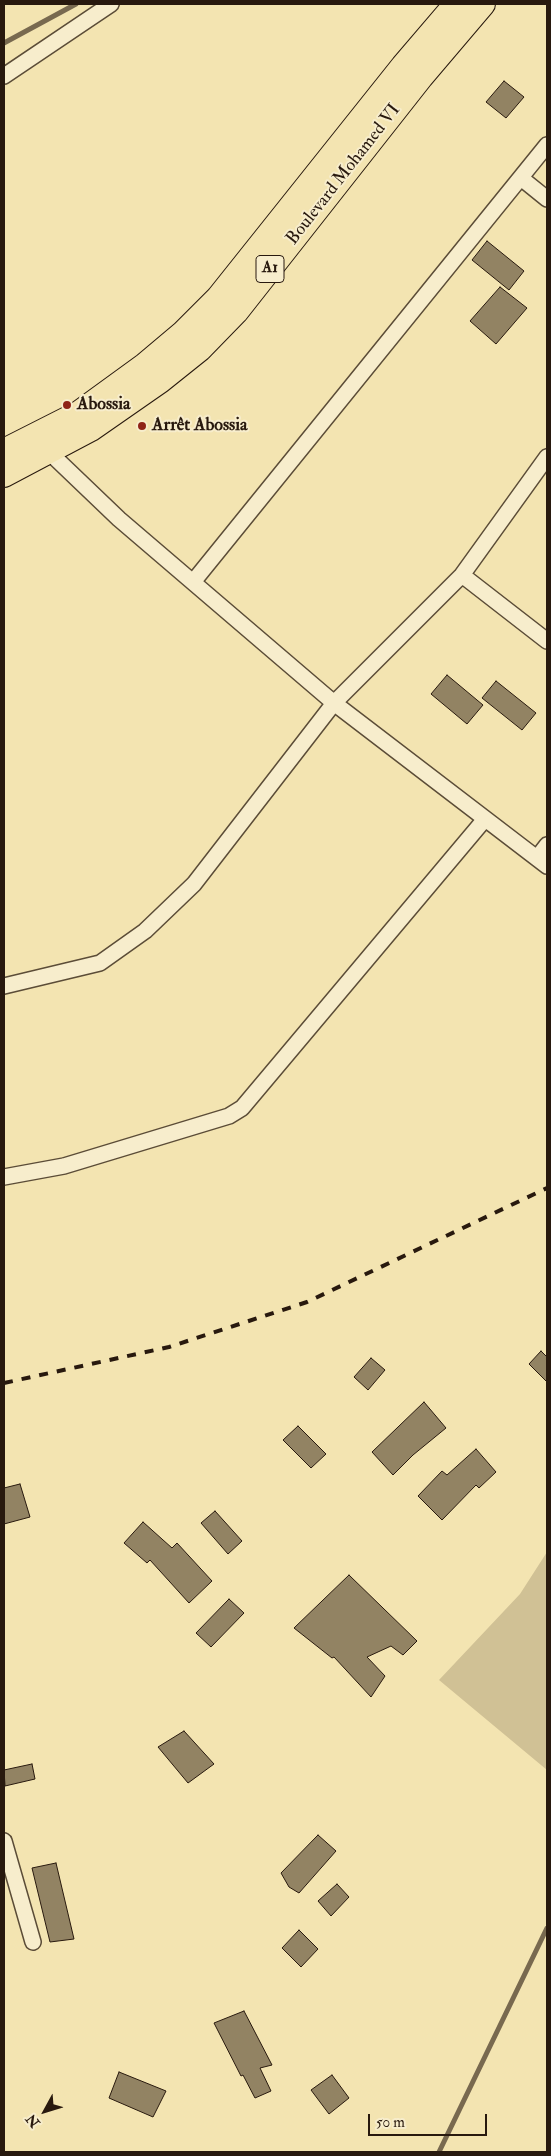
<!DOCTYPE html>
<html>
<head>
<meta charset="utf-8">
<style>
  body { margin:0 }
  #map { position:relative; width:551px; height:2156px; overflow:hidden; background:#f3e4b1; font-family:"IM FELL Double Pica",serif }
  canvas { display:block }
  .frame { position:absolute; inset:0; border:5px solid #28190e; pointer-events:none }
  .north { position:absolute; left:20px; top:2086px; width:50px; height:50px; -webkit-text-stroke:4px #f7edcc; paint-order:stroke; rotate:231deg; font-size:14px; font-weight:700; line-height:20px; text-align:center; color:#28190e }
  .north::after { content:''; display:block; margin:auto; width:18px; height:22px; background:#28190e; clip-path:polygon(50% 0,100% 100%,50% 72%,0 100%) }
  .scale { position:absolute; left:368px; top:2114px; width:119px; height:22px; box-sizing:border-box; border:2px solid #28190e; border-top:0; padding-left:6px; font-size:15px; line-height:18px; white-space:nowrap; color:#28190e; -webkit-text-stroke:4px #f7edcc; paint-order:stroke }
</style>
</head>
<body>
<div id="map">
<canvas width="551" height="2156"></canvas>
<div class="frame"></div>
<div class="north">N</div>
<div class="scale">50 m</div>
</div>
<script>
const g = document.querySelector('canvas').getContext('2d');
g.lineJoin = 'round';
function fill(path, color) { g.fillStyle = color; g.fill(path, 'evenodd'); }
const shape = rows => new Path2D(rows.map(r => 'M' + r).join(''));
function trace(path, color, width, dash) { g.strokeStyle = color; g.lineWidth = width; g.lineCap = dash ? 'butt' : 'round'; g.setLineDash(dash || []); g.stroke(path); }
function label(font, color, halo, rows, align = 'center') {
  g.font = font + ' "IM FELL Double Pica",serif'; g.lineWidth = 4; g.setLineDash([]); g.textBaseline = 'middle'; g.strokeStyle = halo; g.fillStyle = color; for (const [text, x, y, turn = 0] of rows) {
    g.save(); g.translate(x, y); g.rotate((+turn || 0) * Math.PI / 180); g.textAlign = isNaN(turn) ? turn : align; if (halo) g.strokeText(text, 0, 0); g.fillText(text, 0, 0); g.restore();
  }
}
fill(shape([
  [547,1552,547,1770,439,1680,520,1594]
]), '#d0c195');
trace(shape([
  [4,43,76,4],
  [439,2152,547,1928]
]), '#78694f', 5);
const building = shape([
  [504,81,524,97,506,118,486,102,504,81],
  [487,241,524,271,509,290,472,260,487,241],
  [500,287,527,308,496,344,470,321,500,287],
  [447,675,483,705,467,724,431,694,447,675],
  [496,681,536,713,522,730,482,698,496,681],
  [541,1351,547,1357,547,1382,529,1364,541,1351],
  [371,1358,385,1370,368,1390,354,1377,371,1358],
  [424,1402,446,1428,413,1455,393,1475,372,1452,424,1402],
  [298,1426,326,1454,311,1468,283,1440,298,1426],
  [476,1449,496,1472,479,1488,476,1485,442,1520,418,1496,442,1471,447,1475,476,1449],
  [20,1484,30,1517,4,1524,4,1488,20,1484],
  [215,1511,242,1541,228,1554,201,1523,215,1511],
  [143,1522,172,1548,177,1543,212,1581,189,1603,150,1560,147,1563,124,1543,143,1522],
  [349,1575,417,1641,403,1655,391,1646,367,1657,385,1676,371,1697,334,1657,332,1658,294,1628,349,1575],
  [229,1599,244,1613,211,1647,196,1633,229,1599],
  [184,1731,214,1764,188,1783,158,1747,184,1731],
  [32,1764,35,1779,5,1786,4,1770,32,1764],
  [318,1835,336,1851,299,1893,289,1887,281,1873,318,1835],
  [56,1863,74,1939,50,1942,32,1868,56,1863],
  [337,1884,349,1897,331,1916,318,1901,337,1884],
  [299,1930,318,1949,301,1967,282,1948,299,1930],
  [244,2011,272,2065,260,2068,271,2091,255,2098,243,2075,241,2076,214,2023,244,2011],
  [119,2072,166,2091,153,2117,109,2098,119,2072],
  [332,2075,349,2098,329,2114,311,2090,332,2075]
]);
fill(building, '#928363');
trace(building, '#28190e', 1);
const street = shape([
  [4,76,111,4],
  [521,178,547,199],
  [49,452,119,519,334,703,547,866],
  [462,575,547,641],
  [193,582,547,145],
  [537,858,547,845],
  [4,986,100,963,145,931,194,884,334,703,462,575,547,457],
  [4,1177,64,1166,229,1116,242,1108,485,819],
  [4,1841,33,1942]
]);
const primary = shape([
  [4,451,79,413,145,365,183,333,218,298,403,66,456,4],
  [4,475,91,429,160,381,200,349,236,312,421,77,483,4]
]);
trace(street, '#5b4c37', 18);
trace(primary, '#28190e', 26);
trace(street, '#f7edcc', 15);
trace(primary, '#f3e4b1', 24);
trace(shape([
  [4,1383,169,1347,307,1302,547,1188]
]), '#28190e', 4, [9, 9]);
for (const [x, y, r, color] of [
  [67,405,5,"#8f2418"],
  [142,426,5,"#8f2418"]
]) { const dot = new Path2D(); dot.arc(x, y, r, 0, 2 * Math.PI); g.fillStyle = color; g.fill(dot); trace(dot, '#f7edcc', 2); }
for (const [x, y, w] of [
  [270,269,28]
]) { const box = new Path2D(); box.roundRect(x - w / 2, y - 13.5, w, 27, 4); g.fillStyle = '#f7edcc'; g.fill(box); trace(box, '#28190e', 1); }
label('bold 16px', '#28190e', null, [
  ["A1",270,269]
]);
label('18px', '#28190e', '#f7edcc', [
  ["Boulevard Mohamed VI",344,175,-52]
]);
label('bold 18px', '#28190e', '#f7edcc', [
  ["Abossia",77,405],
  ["Arrêt Abossia",152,426]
], 'left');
</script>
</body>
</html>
